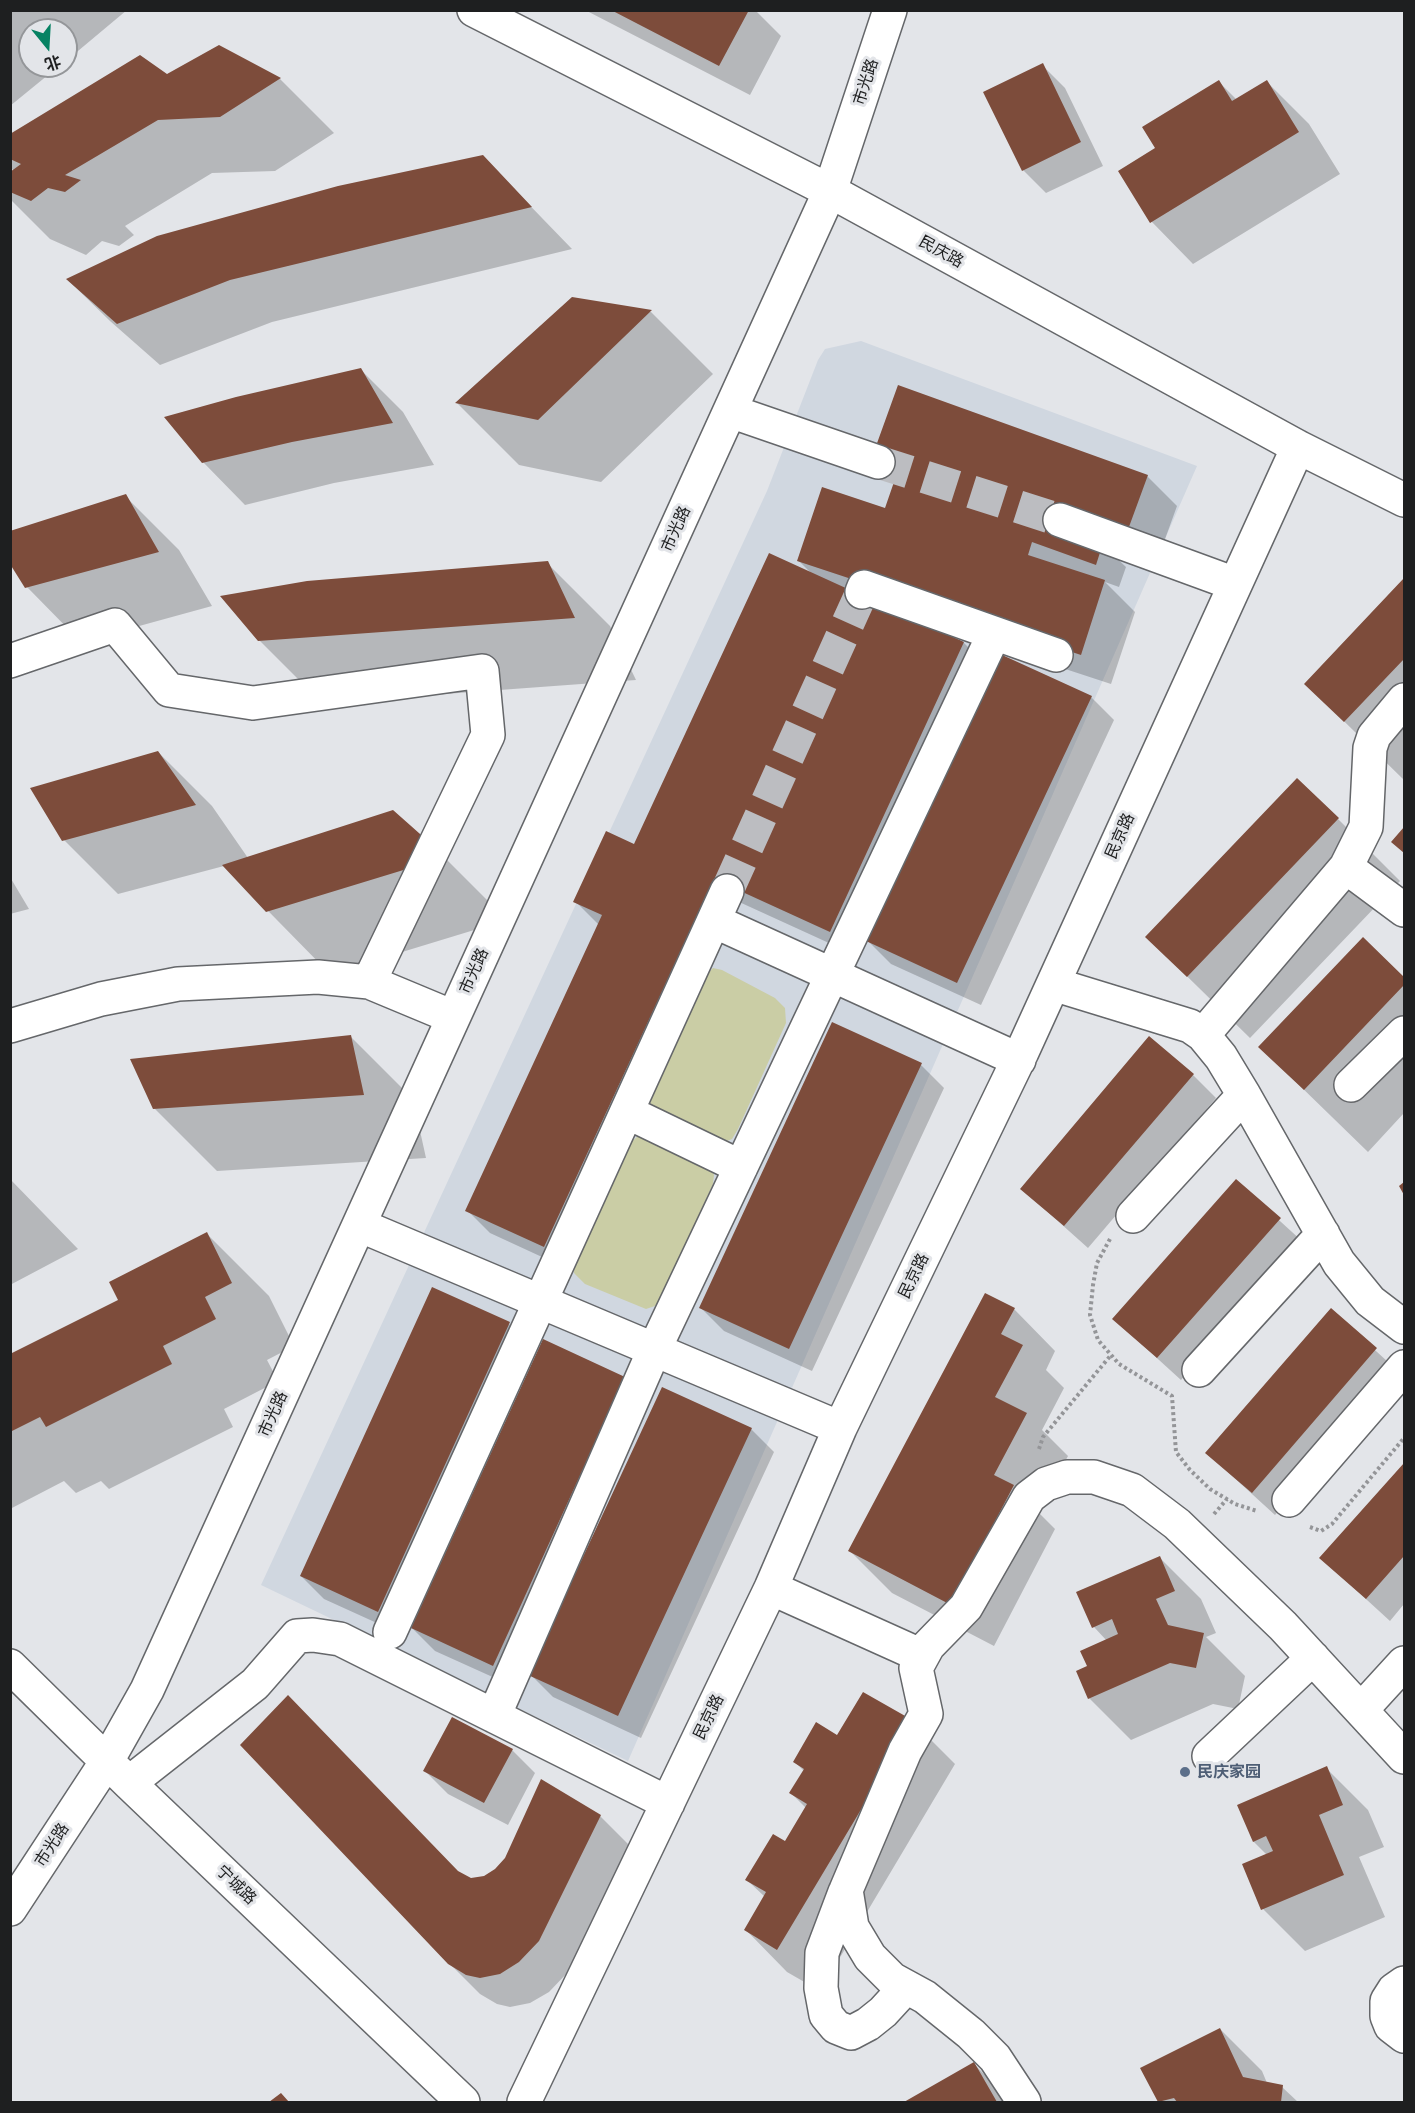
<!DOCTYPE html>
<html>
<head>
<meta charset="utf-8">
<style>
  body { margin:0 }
  #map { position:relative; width:1415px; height:2113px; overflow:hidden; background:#e3e5e9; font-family:Mulish,"Noto Sans SC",sans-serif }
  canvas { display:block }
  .frame { position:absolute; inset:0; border:12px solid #1e1f20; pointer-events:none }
  .north { position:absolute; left:18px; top:18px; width:60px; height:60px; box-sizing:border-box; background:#e3e5e9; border:2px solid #949699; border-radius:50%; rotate:162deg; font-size:16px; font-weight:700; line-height:24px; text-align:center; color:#1e1f20 }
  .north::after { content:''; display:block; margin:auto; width:21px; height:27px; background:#068263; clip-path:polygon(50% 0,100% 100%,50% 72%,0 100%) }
</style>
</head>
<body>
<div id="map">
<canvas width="1415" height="2113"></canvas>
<div class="frame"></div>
<div class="north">北</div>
</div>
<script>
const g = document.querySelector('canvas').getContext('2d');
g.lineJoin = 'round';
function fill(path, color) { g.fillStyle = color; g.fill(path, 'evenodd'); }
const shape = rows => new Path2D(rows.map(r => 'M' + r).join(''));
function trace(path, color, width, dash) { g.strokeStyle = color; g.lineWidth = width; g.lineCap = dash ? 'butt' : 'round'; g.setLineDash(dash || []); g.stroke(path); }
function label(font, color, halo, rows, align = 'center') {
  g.font = font + ' Mulish,"Noto Sans SC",sans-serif'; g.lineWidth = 6; g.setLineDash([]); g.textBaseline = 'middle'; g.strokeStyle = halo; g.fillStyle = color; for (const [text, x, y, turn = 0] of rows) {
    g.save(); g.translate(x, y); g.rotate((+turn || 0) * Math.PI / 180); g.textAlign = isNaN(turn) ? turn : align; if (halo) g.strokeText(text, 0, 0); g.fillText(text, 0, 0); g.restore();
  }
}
fill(shape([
  [861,341,1197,466,628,1761,261,1585,767,491,818,360,825,349]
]), '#d0d7e0');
fill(shape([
  [713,968,722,970,775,998,785,1008,786,1023,738,1129,732,1139,722,1143,661,1114,650,1103,652,1092,704,977],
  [638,1136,650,1138,710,1164,714,1175,713,1184,664,1292,655,1306,646,1309,585,1284,574,1273,575,1258,629,1144]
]), '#cacda5');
fill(shape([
  [10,10,127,10,66,61,66,30,30,30,30,66,59,66,10,106],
  [585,10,755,10,781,36,750,95],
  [219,46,280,79,334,133,275,171,212,173,125,226,134,235,119,246,102,241,86,255,50,239,10,199,10,174,14,171,10,167,10,136,167,76],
  [1042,65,1065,88,1103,166,1046,193,1023,170],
  [1219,82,1237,100,1267,82,1309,124,1340,174,1193,264,1152,222,1120,171,1157,149],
  [482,156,572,249,272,322,160,365,110,321,68,280],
  [573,299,651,312,713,374,601,482,519,465,457,403],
  [361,370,403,412,434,465,334,483,245,505,203,462],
  [877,445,1147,476,1177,506,1156,564,1104,546,1126,567,1119,587,1105,582,1135,612,1111,684,919,621,918,623,964,643,987,666,853,954,737,901,568,1269,490,1233,467,1210,599,925,575,901,635,846,811,573,799,561,886,510,901,468],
  [125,496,179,550,212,606,81,642,27,587],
  [547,563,610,626,636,680,322,703,259,640],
  [1404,581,1404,780,1306,684],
  [1091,697,1114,720,981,1005,891,964,868,941],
  [158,752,212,806,248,858,445,858,507,920,330,974,224,866,118,894,64,840],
  [1338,819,1400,881,1250,1038,1147,937],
  [10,877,29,909,10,914],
  [1363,939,1404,979,1404,1113,1368,1152,1260,1047],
  [351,1037,413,1099,426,1158,217,1171,154,1108],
  [921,1065,944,1088,812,1371,724,1331,701,1308],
  [1193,1075,1216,1098,1088,1248,1022,1189],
  [10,1179,78,1249,10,1285],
  [1236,1181,1303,1242,1181,1380,1114,1319],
  [207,1234,269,1296,294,1346,267,1360,278,1381,224,1409,233,1427,109,1489,101,1481,76,1493,64,1481,10,1509,10,1356,120,1300],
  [1014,1309,1055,1351,1046,1370,1064,1388,1042,1430,1068,1456,1038,1512,1055,1529,994,1646,892,1593,850,1551],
  [1331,1310,1399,1372,1275,1515,1207,1453],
  [509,1324,532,1347,401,1634,324,1599,301,1576],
  [544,1341,648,1401,517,1688,435,1651,412,1628],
  [751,1429,774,1452,641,1738,553,1697,530,1674],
  [1404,1465,1404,1604,1390,1621,1321,1558],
  [1159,1557,1201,1599,1216,1633,1206,1637,1245,1676,1238,1709,1213,1704,1131,1740,1089,1698,1089,1667,1107,1641,1094,1627],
  [913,1722,955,1764,820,1991,787,1972,746,1930,765,1897,747,1880,785,1843,806,1808,791,1793,804,1771,795,1762],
  [512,1750,535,1773,508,1825,448,1794,425,1771],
  [1326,1768,1368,1810,1384,1847,1359,1857,1385,1917,1305,1951,1263,1909,1267,1855,1254,1842,1239,1806],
  [600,1816,630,1846,569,1971,549,1992,530,2003,510,2007,497,2004,480,1994,449,1963,459,1873,471,1879,484,1877],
  [1220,2029,1262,2071,1267,2083,1282,2087,1298,2102,1160,2102,1142,2069],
  [974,2064,1012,2102,907,2102]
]), '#0003');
fill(shape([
  [611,10,749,10,719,66],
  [219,45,281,78,220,117,158,120,65,175,81,180,65,192,48,188,31,201,10,192,10,172,21,164,10,159,10,134,140,55,167,74],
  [1043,63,1081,142,1022,171,983,92],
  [1219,80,1232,101,1267,80,1299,132,1150,223,1118,171,1155,148,1142,127],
  [483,155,532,207,230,280,117,324,66,279,157,236,338,186],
  [572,297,652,310,538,420,455,403],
  [361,368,393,423,292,442,202,463,164,417,236,397],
  [898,385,1148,475,1126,535,1043,506,1038,520,1103,543,1096,565,1032,542,1028,555,1105,580,1081,655,797,561,822,487,885,508,903,456,876,446],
  [126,494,159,552,25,588,10,564,10,531],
  [769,553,964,642,830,932,714,879,544,1247,465,1211,602,915,573,902,606,831,634,844],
  [548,561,575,618,258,641,220,596,307,581],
  [1404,578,1404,659,1344,722,1304,684],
  [1000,654,1092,696,957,983,866,941],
  [158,751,196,805,62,841,30,788],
  [1297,778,1339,818,1187,977,1145,937],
  [393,810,446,857,266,912,222,865],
  [1404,827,1404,853,1391,842],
  [1363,937,1404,977,1404,985,1304,1090,1258,1047],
  [832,1022,922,1063,789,1349,699,1308],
  [351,1035,364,1095,153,1109,130,1059],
  [1149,1036,1194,1074,1064,1226,1020,1189],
  [1236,1179,1281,1218,1157,1358,1112,1319],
  [1404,1182,1404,1195,1399,1186],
  [207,1232,232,1283,205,1297,216,1319,163,1346,172,1364,46,1427,40,1417,12,1431,10,1354,118,1300,109,1282],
  [432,1287,510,1322,378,1612,300,1576],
  [985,1293,1015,1308,1001,1334,1023,1345,995,1397,1027,1413,994,1475,1014,1485,951,1605,848,1551],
  [1331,1308,1377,1348,1252,1493,1205,1453],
  [543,1339,625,1377,493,1666,411,1628],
  [662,1387,752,1428,618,1716,528,1675],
  [1404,1463,1404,1556,1366,1599,1319,1558],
  [1160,1556,1175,1591,1156,1599,1168,1625,1204,1633,1196,1668,1170,1663,1088,1699,1076,1671,1087,1666,1080,1651,1118,1634,1112,1619,1092,1628,1076,1592],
  [863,1692,914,1721,777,1950,744,1930,766,1892,745,1880,773,1834,785,1841,807,1804,789,1793,804,1769,793,1762,816,1722,837,1735],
  [288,1695,458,1871,471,1878,484,1876,495,1869,505,1858,541,1779,601,1815,539,1941,519,1962,500,1974,480,1978,466,1975,448,1964,240,1745],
  [452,1717,513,1749,484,1803,423,1771],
  [1327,1766,1343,1805,1319,1815,1344,1875,1261,1910,1242,1864,1273,1851,1266,1836,1253,1842,1237,1805],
  [1220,2028,1243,2077,1283,2085,1281,2102,1177,2102,1174,2098,1158,2102,1140,2068],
  [974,2062,997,2102,904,2102],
  [281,2093,289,2102,269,2102]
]), '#7d4c3b');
trace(shape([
  [878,462,1060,520],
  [727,891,862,592]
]), '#bcbdc1', 33, [33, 16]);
const minor = shape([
  [474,10,830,191,1298,447,1404,500],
  [730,411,878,462],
  [1060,520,1235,584],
  [862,592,864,587,1056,655],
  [10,661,115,625,169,690,253,703,482,671,488,735,369,982],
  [1346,867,1404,910],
  [714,921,1019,1060],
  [1053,984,1190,1026,1203,1035,1221,1057,1244,1095,1339,1263,1370,1301,1404,1327],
  [10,1026,101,999,178,984,318,977,369,982,453,1017],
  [1203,1035,1346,867,1366,827,1370,748,1374,736,1404,700],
  [1351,1085,1404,1033],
  [627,1112,741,1167],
  [1133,1216,1244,1095],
  [359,1225,840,1428],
  [1199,1370,1323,1234],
  [1289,1500,1404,1367],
  [771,1588,922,1656],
  [390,1632,727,891],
  [10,1666,129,1783,463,2102],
  [1361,1710,1404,1663],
  [494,1716,655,1348,994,634],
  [1209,1756,1313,1658],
  [129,1783,255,1684,297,1636,313,1635,340,1639,668,1803],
  [845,1892,822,1953,821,1988,826,2015,836,2027,851,2033,868,2024,883,2012,906,1987],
  [10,1909,107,1761,147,1690,830,191,890,10],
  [1404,1983,1394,1990,1387,2001,1387,2016,1391,2026,1404,2036],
  [524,2102,771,1588,840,1428,1022,1052,1298,447],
  [1024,2102,995,2058,971,2034,925,1997,892,1979,870,1957,852,1927,846,1890,905,1751,926,1714,916,1668,928,1646,966,1607,1029,1497,1046,1484,1067,1477,1094,1477,1132,1490,1177,1524,1283,1626,1404,1757]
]);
trace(minor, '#65676a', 36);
trace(shape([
  [1110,1239,1097,1263,1093,1285,1090,1315,1098,1340,1119,1364,1172,1396,1176,1452,1190,1470,1210,1489,1235,1504,1257,1511],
  [1039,1449,1043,1437,1111,1355],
  [1214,1514,1227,1499],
  [1310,1527,1321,1531,1332,1524,1404,1438]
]), '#949598', 4, [3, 3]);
trace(minor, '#fff', 33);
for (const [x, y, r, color] of [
  [1185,1772,6,"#5c6f8a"]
]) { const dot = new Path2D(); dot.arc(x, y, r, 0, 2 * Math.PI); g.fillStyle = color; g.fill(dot); trace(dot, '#e3e5e9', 2); }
label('16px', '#1e1f20', '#e3e5e9', [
  ["市光路",866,82,-72],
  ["民庆路",941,252,29],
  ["市光路",676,529,-66],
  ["民京路",1120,836,-66],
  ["市光路",474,971,-66],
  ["民京路",914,1276,-64],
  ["市光路",273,1414,-66],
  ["民京路",709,1717,-64],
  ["市光路",52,1845,-57],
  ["宁城路",236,1885,44]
]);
label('bold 16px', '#4e5e75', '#e3e5e9', [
  ["民庆家园",1197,1772]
], 'left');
</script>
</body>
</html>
